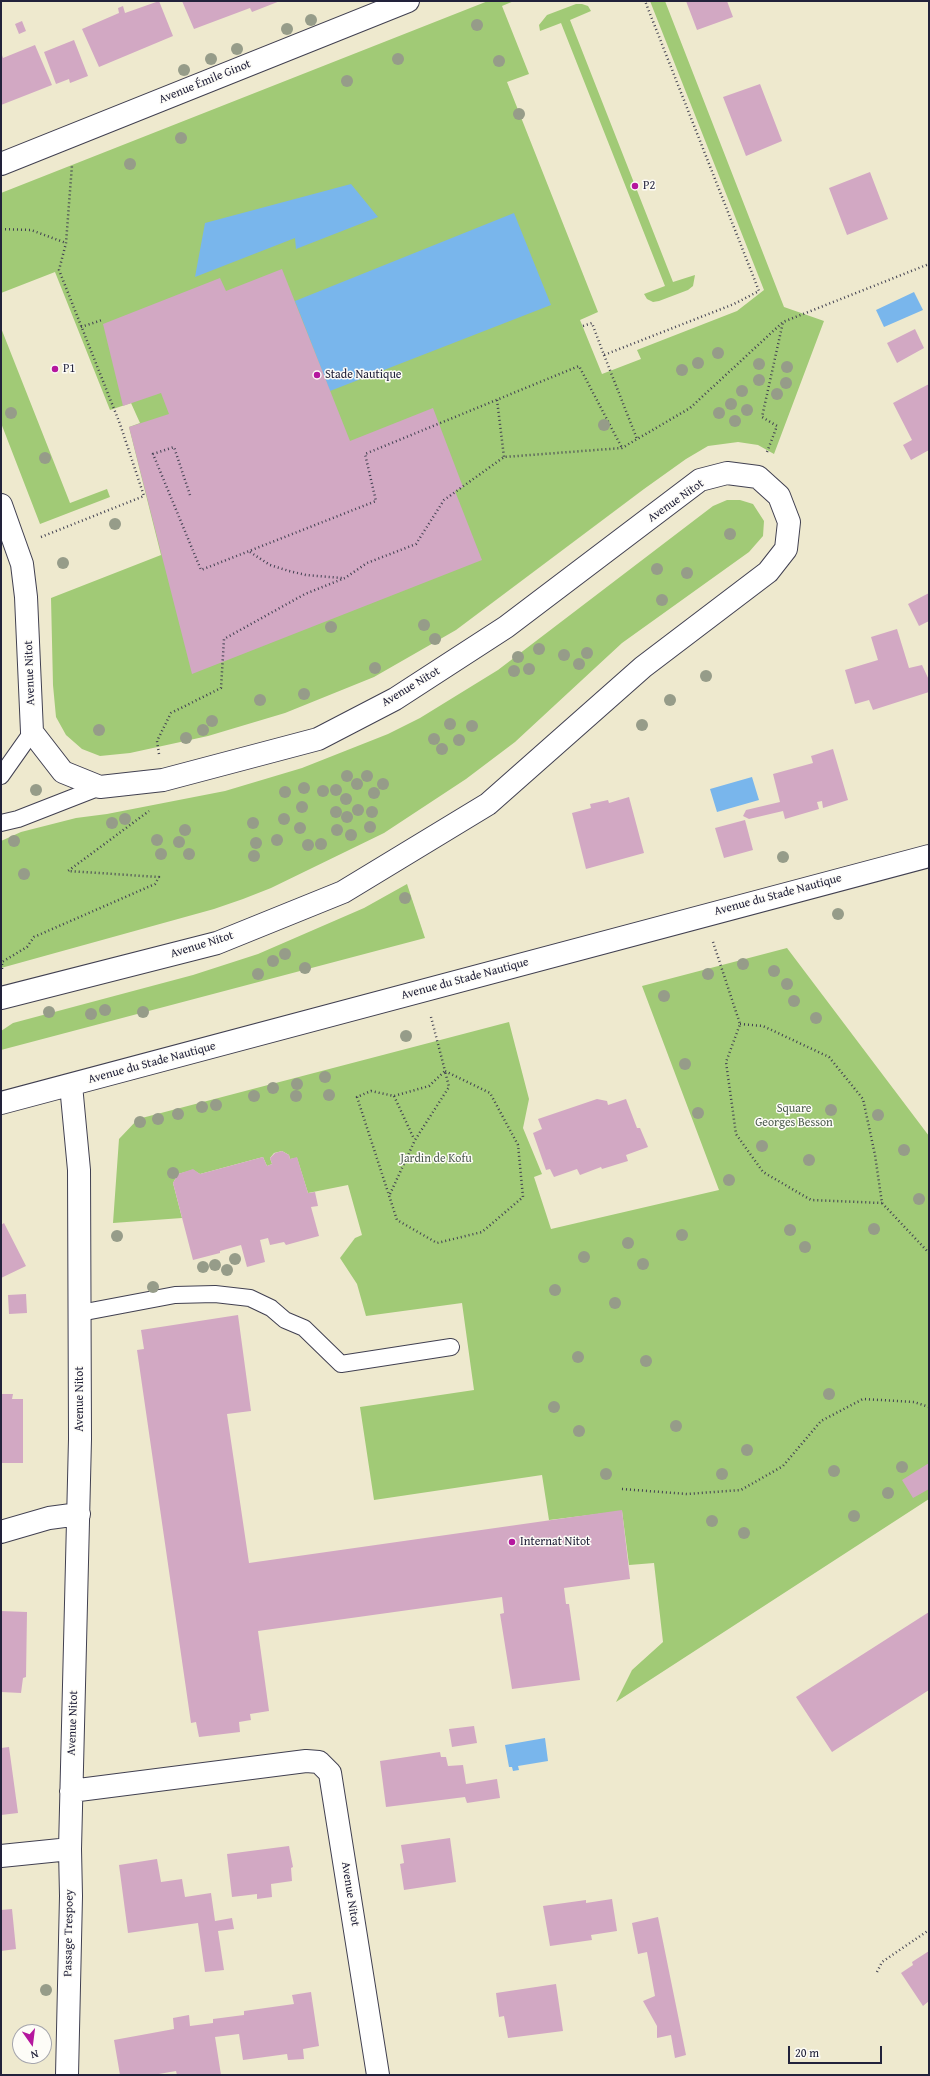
<!DOCTYPE html>
<html>
<head>
<meta charset="utf-8">
<style>
  body { margin:0 }
  #map { position:relative; width:930px; height:2076px; overflow:hidden; background:#eee9ce; font-family:"Gentium Book Plus",serif }
  canvas { display:block }
  .frame { position:absolute; inset:0; border:2px solid #22223b; pointer-events:none }
  .north { position:absolute; left:12px; top:2024px; width:40px; height:40px; box-sizing:border-box; background:#fdfcf7; border:1px solid #a5a5ac; border-radius:50%; rotate:166deg; font-size:11px; font-weight:700; line-height:16px; text-align:center; color:#22223b }
  .north::after { content:''; display:block; margin:auto; width:14px; height:18px; background:#b5179e; clip-path:polygon(50% 0,100% 100%,50% 72%,0 100%) }
  .scale { position:absolute; left:788px; top:2046px; width:94px; height:18px; box-sizing:border-box; border:2px solid #22223b; border-top:0; padding-left:5px; font-size:12px; line-height:14px; white-space:nowrap; color:#22223b; -webkit-text-stroke:3px #fdfcf7; paint-order:stroke }
</style>
</head>
<body>
<div id="map">
<canvas width="930" height="2076"></canvas>
<div class="frame"></div>
<div class="north">N</div>
<div class="scale">20 m</div>
</div>
<script>
const g = document.querySelector('canvas').getContext('2d');
g.lineJoin = 'round';
function fill(path, color) { g.fillStyle = color; g.fill(path, 'evenodd'); }
const shape = rows => new Path2D(rows.map(r => 'M' + r).join(''));
function trace(path, color, width, dash) { g.strokeStyle = color; g.lineWidth = width; g.lineCap = dash ? 'butt' : 'round'; g.setLineDash(dash || []); g.stroke(path); }
function label(font, color, halo, rows, align = 'center') {
  g.font = font + ' "Gentium Book Plus",serif'; g.lineWidth = 3; g.setLineDash([]); g.textBaseline = 'middle'; g.strokeStyle = halo; g.fillStyle = color; for (const [text, x, y, turn = 0] of rows) {
    g.save(); g.translate(x, y); g.rotate((+turn || 0) * Math.PI / 180); g.textAlign = isNaN(turn) ? turn : align; if (halo) g.strokeText(text, 0, 0); g.fillText(text, 0, 0); g.restore();
  }
}
fill(shape([
  [488,1,514,1,502,6,529,74,507,82,598,312,580,320,602,374,641,359,637,350,737,311,764,290,650,1,665,1,784,307,824,321,774,454,758,445,738,442,708,446,686,459,644,489,456,630,374,677,285,713,208,736,130,753,100,756,82,749,66,735,56,717,53,685,51,598,161,555,129,427,140,423,131,403,110,410,55,272,1,293,1,193],
  [576,4,582,4,588,6,591,11,570,20,673,282,695,275,693,286,688,290,659,301,653,302,647,299,644,294,665,286,561,23,540,31,539,25,547,15],
  [1,328,70,503,107,489,110,497,40,524,1,423],
  [727,500,740,500,753,504,764,521,763,536,749,552,622,643,515,742,466,779,384,833,271,888,243,899,214,909,1,968,1,841,21,832,76,818,107,814,225,791,302,768,388,734,420,718,498,670,713,506],
  [407,884,425,938,1,1050,1,1031,13,1023,193,975,258,954,364,908],
  [787,948,929,1136,929,1499,616,1702,632,1670,663,1642,654,1563,629,1565,622,1511,549,1520,542,1475,374,1500,360,1407,474,1390,462,1303,366,1316,357,1284,340,1258,355,1238,362,1235,348,1185,308,1193,297,1158,290,1159,289,1155,282,1151,274,1153,270,1158,272,1164,267,1166,263,1157,200,1174,193,1170,178,1174,173,1183,182,1218,113,1223,119,1139,138,1119,509,1022,529,1099,523,1128,542,1174,534,1177,551,1229,719,1190,642,986]
]), '#a1ca76');
fill(shape([
  [351,184,378,217,296,249,295,238,195,277,205,223],
  [514,213,551,305,330,391,295,301],
  [914,292,923,310,884,327,876,310],
  [752,777,759,800,717,812,710,789],
  [545,1738,548,1761,518,1766,519,1770,513,1771,512,1767,509,1767,505,1745]
]), '#79b6ec');
fill(shape([
  [159,1,173,36,99,67,82,29,119,13,118,8,123,6,125,13],
  [182,1,280,1,252,12,250,8,194,29],
  [686,1,727,1,733,17,697,30],
  [22,21,26,31,19,34,15,24],
  [74,40,88,76,70,83,69,79,56,84,44,52],
  [35,45,52,85,1,105,1,52,3,58],
  [760,84,782,141,746,156,723,97],
  [870,172,888,219,847,235,829,188],
  [282,269,350,441,433,408,463,487,455,491,482,560,192,674,129,427,169,414,161,393,123,406,103,324,220,278,226,291],
  [915,329,924,348,897,363,887,343],
  [929,384,929,450,911,460,903,445,912,440,893,403],
  [929,593,929,621,919,626,908,604],
  [897,629,909,668,922,665,929,680,929,692,873,710,869,700,855,704,845,670,878,660,871,637],
  [833,749,848,800,823,808,822,801,817,802,819,809,785,819,783,811,749,819,743,816,746,810,780,802,773,774,813,763,811,756],
  [629,797,644,853,586,869,572,813,591,808,590,804,608,800,609,803],
  [745,820,753,850,724,858,715,828],
  [597,1099,607,1101,608,1105,626,1099,637,1128,640,1128,648,1147,626,1155,628,1161,602,1169,601,1167,580,1175,577,1169,554,1177,550,1169,546,1170,533,1133,542,1129,538,1119],
  [282,1151,289,1155,290,1159,297,1157,308,1193,315,1192,318,1206,311,1207,319,1236,286,1245,284,1242,270,1245,268,1238,260,1240,265,1262,247,1267,241,1245,220,1251,220,1253,193,1260,173,1183,178,1174,193,1169,200,1174,263,1157,267,1166,272,1164,270,1158,275,1153],
  [4,1223,26,1266,1,1278,1,1225],
  [26,1294,27,1313,9,1314,8,1295],
  [238,1315,251,1411,227,1414,249,1563,622,1510,630,1579,564,1588,566,1604,569,1604,580,1680,512,1689,500,1614,504,1613,502,1597,258,1631,269,1711,250,1714,251,1720,239,1722,240,1732,199,1737,196,1722,191,1723,137,1350,144,1349,141,1330],
  [1,1394,13,1394,12,1399,23,1399,23,1463,1,1463],
  [929,1463,929,1489,913,1498,902,1480],
  [1,1611,27,1612,26,1677,23,1678,21,1693,1,1692],
  [929,1612,929,1690,832,1752,796,1697],
  [474,1726,477,1743,452,1747,449,1729],
  [9,1747,18,1813,1,1815,1,1748],
  [440,1752,441,1757,446,1757,448,1766,463,1765,466,1784,497,1779,500,1798,467,1803,465,1797,386,1807,380,1761],
  [450,1838,456,1882,404,1890,400,1864,404,1863,401,1845],
  [289,1846,293,1867,291,1868,292,1881,271,1884,272,1897,257,1899,257,1894,232,1897,227,1854],
  [157,1859,161,1882,182,1879,185,1897,211,1893,215,1921,232,1918,234,1929,218,1931,224,1970,205,1972,198,1923,128,1933,119,1865],
  [612,1899,617,1931,591,1935,592,1940,550,1946,543,1906,586,1900,586,1903],
  [12,1909,16,1949,1,1951,1,1910],
  [658,1917,686,2055,675,2058,671,2035,657,2038,657,2026,643,2001,655,1996,647,1952,638,1954,632,1923],
  [929,1951,929,2001,923,2006,901,1973,913,1965,912,1962],
  [556,1984,563,2031,508,2038,504,2016,499,2017,496,1993],
  [311,1992,319,2046,303,2049,304,2059,288,2060,287,2054,243,2060,239,2034,215,2037,221,2075,177,2075,176,2071,153,2075,120,2075,114,2040,174,2029,173,2018,189,2015,190,2026,213,2023,213,2019,244,2015,244,2011,294,2004,292,1995]
]), '#d2a8c3');
const lane = shape([
  [1,776,32,732],
  [1,823,18,819,100,787],
  [80,1313,175,1295,215,1294,250,1298,271,1308,285,1320,304,1328,341,1364,451,1347]
]);
const street = shape([
  [1,164,408,1],
  [1,505,22,564,26,597,32,732,63,772,100,787,163,780,318,739,395,699,506,627,700,480,727,473,758,477,779,496,789,522,786,549,768,572,643,667,488,804,343,892,217,943,1,998],
  [1,1103,929,856],
  [1,1532,49,1518,79,1514],
  [71,1791,306,1761,319,1762,330,1773,378,2075],
  [1,1856,70,1849],
  [67,2075,71,1896,70,1849,80,1439,79,1170,71,1085]
]);
trace(lane, '#414051', 18);
trace(street, '#414051', 24);
trace(shape([
  [1,229,31,230,66,243],
  [583,326,592,323,604,355,734,304,759,291,645,1],
  [81,327,102,320],
  [604,355,637,439],
  [497,400,504,457],
  [767,452,777,426,762,417,783,322],
  [190,495,174,447,153,454,201,570,376,501,365,454,579,366,622,448],
  [41,537,144,496,120,424,59,270,66,243,72,165],
  [250,552,270,565,289,571,306,575,342,578],
  [159,754,157,741,171,713,221,688,224,639,305,594,345,578,367,563,416,544,444,500,504,457,622,448,690,408,783,322,929,264],
  [713,942,740,1024,726,1062,736,1134,763,1172,811,1200,882,1203],
  [2,969,2,962,27,947,34,937,155,884,159,877,68,871,149,811],
  [740,1024,763,1026,829,1057,863,1099,875,1155,882,1203,929,1253],
  [394,1096,414,1139],
  [390,1194,415,1140,449,1087,445,1071,429,1086,394,1096,371,1091,357,1097,397,1220,437,1243,482,1232,523,1197,518,1145,490,1093,445,1071,431,1017],
  [622,1489,687,1494,741,1490,783,1466,821,1421,863,1399,914,1402,929,1407],
  [877,1972,882,1962,929,1930]
]), '#414051', 2.5, [1, 3]);
trace(lane, '#fff', 16);
trace(street, '#fff', 22);
g.fillStyle = '#969c89';
for (const [x, y] of [
  [311,20],
  [477,25],
  [287,29],
  [237,49],
  [211,59],
  [398,59],
  [499,61],
  [184,70],
  [347,81],
  [519,114],
  [181,138],
  [130,164],
  [718,353],
  [698,363],
  [759,364],
  [787,367],
  [682,370],
  [759,380],
  [786,383],
  [742,391],
  [777,394],
  [731,404],
  [747,410],
  [11,413],
  [719,413],
  [735,421],
  [604,425],
  [45,458],
  [115,524],
  [730,534],
  [63,563],
  [657,569],
  [687,573],
  [662,600],
  [424,625],
  [331,627],
  [435,639],
  [539,649],
  [587,653],
  [564,655],
  [518,657],
  [579,664],
  [375,668],
  [529,669],
  [514,671],
  [706,676],
  [304,694],
  [260,700],
  [670,700],
  [212,721],
  [450,724],
  [642,725],
  [472,726],
  [99,730],
  [203,730],
  [186,738],
  [434,739],
  [459,740],
  [442,749],
  [347,776],
  [367,776],
  [357,784],
  [383,784],
  [304,788],
  [36,790],
  [336,790],
  [323,791],
  [285,792],
  [374,793],
  [346,799],
  [302,807],
  [358,810],
  [336,812],
  [372,812],
  [347,817],
  [125,819],
  [284,819],
  [112,823],
  [253,823],
  [370,827],
  [300,828],
  [185,830],
  [337,830],
  [351,835],
  [157,840],
  [277,840],
  [14,841],
  [179,842],
  [256,843],
  [321,844],
  [308,845],
  [161,854],
  [189,854],
  [254,856],
  [783,857],
  [24,874],
  [405,898],
  [838,914],
  [285,954],
  [273,961],
  [743,964],
  [305,968],
  [774,971],
  [258,974],
  [708,974],
  [787,984],
  [664,996],
  [794,1001],
  [105,1010],
  [49,1012],
  [143,1012],
  [91,1014],
  [816,1018],
  [406,1036],
  [685,1064],
  [325,1077],
  [297,1084],
  [273,1088],
  [329,1095],
  [254,1096],
  [296,1096],
  [216,1105],
  [202,1107],
  [831,1110],
  [698,1113],
  [178,1114],
  [878,1115],
  [158,1119],
  [140,1122],
  [762,1146],
  [904,1150],
  [809,1160],
  [173,1173],
  [729,1180],
  [919,1199],
  [874,1229],
  [790,1230],
  [682,1235],
  [117,1236],
  [628,1243],
  [805,1247],
  [584,1257],
  [235,1259],
  [643,1264],
  [215,1265],
  [203,1267],
  [227,1270],
  [153,1287],
  [555,1290],
  [615,1303],
  [578,1357],
  [646,1361],
  [829,1394],
  [554,1407],
  [676,1426],
  [579,1431],
  [747,1450],
  [902,1467],
  [834,1471],
  [606,1474],
  [722,1474],
  [888,1493],
  [854,1516],
  [712,1521],
  [744,1533],
  [46,1990]
]) { g.beginPath(); g.arc(x, y, 6, 0, 2 * Math.PI); g.fill(); }
for (const [x, y, r, color] of [
  [635,186,4,"#b5179e"],
  [55,369,4,"#b5179e"],
  [317,375,4,"#b5179e"],
  [512,1542,4,"#b5179e"]
]) { const dot = new Path2D(); dot.arc(x, y, r, 0, 2 * Math.PI); g.fillStyle = color; g.fill(dot); trace(dot, '#fdfcf7', 1.5); }
label('12px', '#22223b', '#fdfcf7', [
  ["Avenue Émile Ginot",205,82,-22],
  ["Avenue Nitot",676,501,-35],
  ["Avenue Nitot",30,673,-92],
  ["Avenue Nitot",411,687,-31],
  ["Avenue du Stade Nautique",778,895,-15],
  ["Avenue Nitot",202,945,-17],
  ["Avenue du Stade Nautique",465,979,-15],
  ["Avenue du Stade Nautique",152,1063,-15],
  ["Avenue Nitot",80,1399,-90],
  ["Avenue Nitot",73,1723,-88],
  ["Avenue Nitot",350,1894,81],
  ["Passage Trespoey",69,1933,-89]
]);
label('12px', '#22223b', '#fdfcf7', [
  ["P2",643,186],
  ["P1",63,369],
  ["Stade Nautique",325,375],
  ["Internat Nitot",520,1542]
], 'left');
label('12px', '#4e5d50', '#fdfcf7', [
  ["Square",794,1109],
  ["Georges Besson",794,1123],
  ["Jardin de Kofu",436,1159]
]);
</script>
</body>
</html>
